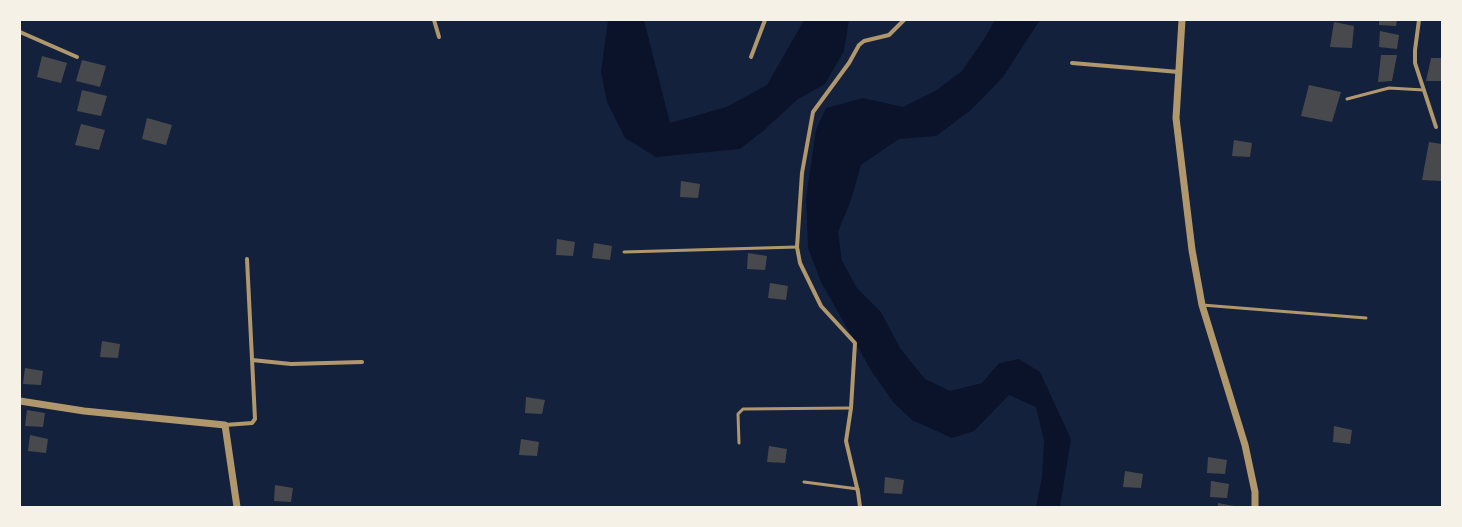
<!DOCTYPE html>
<html>
<head>
<meta charset="utf-8">
<style>
  body { margin:0 }
  #map { position:relative; width:1462px; height:527px; overflow:hidden; background:#14213d; font-family:"Fira Sans Condensed",sans-serif }
  canvas { display:block }
  .frame { position:absolute; inset:0; border:21px solid #f6f1e7; pointer-events:none }
</style>
</head>
<body>
<div id="map">
<canvas width="1462" height="527"></canvas>
<div class="frame"></div>
</div>
<script>
const g = document.querySelector('canvas').getContext('2d');
g.lineJoin = 'round';
function fill(path, color) { g.fillStyle = color; g.fill(path, 'evenodd'); }
const shape = rows => new Path2D(rows.map(r => 'M' + r).join(''));
function trace(path, color, width, dash) { g.strokeStyle = color; g.lineWidth = width; g.lineCap = dash ? 'butt' : 'round'; g.setLineDash(dash || []); g.stroke(path); }
fill(shape([
  [608,20,644,20,670,123,726,107,767,85,804,20,849,20,844,51,825,84,798,99,762,132,740,149,656,157,625,138,607,102,601,72],
  [995,20,1040,20,1003,77,971,110,936,136,899,139,861,165,851,200,838,232,842,261,857,288,881,312,900,348,925,379,950,391,982,383,999,363,1019,359,1040,372,1071,439,1060,507,1036,507,1042,477,1044,441,1036,407,1009,395,974,431,952,438,912,420,894,403,872,372,821,282,808,248,806,198,816,130,826,108,863,98,903,107,935,91,962,71,986,36]
]), '#0b132b');
fill(shape([
  [1379,20,1397,20,1396,26,1379,25],
  [1334,22,1354,26,1352,48,1330,47],
  [1380,31,1399,35,1397,49,1379,47],
  [1381,55,1397,55,1392,81,1378,82],
  [42,56,67,63,61,83,37,77],
  [1431,58,1442,58,1442,81,1426,81],
  [82,60,106,66,100,87,76,81],
  [1309,85,1341,92,1332,122,1301,116],
  [82,90,107,96,101,116,77,111],
  [147,118,172,125,166,145,142,139],
  [81,124,105,130,99,150,75,145],
  [1234,140,1252,143,1250,157,1232,156],
  [1429,142,1442,144,1442,181,1422,180],
  [681,181,700,184,698,198,680,197],
  [557,239,575,242,573,256,556,255],
  [594,243,612,246,610,260,592,258],
  [748,253,767,256,765,270,747,269],
  [770,283,788,286,786,300,768,298],
  [102,341,120,344,118,358,100,357],
  [25,368,43,371,41,385,23,384],
  [526,397,545,400,542,414,525,413],
  [27,410,45,413,43,427,25,426],
  [1334,426,1352,430,1350,444,1333,442],
  [30,435,48,439,46,453,28,451],
  [521,439,539,442,537,456,519,455],
  [769,446,787,449,785,463,767,462],
  [1208,457,1227,460,1225,474,1207,473],
  [1125,471,1143,474,1141,488,1123,487],
  [885,477,904,480,902,494,884,493],
  [1211,481,1229,484,1227,498,1210,497],
  [275,485,293,488,291,502,274,501],
  [1218,503,1234,506,1234,507,1218,507]
]), '#48494c');
trace(shape([
  [1347,99,1389,88,1424,90],
  [624,252,797,247],
  [1202,305,1366,318],
  [739,443,738,414,743,409,851,408],
  [804,482,858,489]
]), '#b1986c', 3);
trace(shape([
  [434,20,439,37],
  [1419,20,1415,50,1415,63,1436,127],
  [20,32,77,57],
  [751,57,765,20],
  [1072,63,1179,72],
  [252,360,291,364,362,362],
  [225,425,252,423,255,419,247,259],
  [860,507,858,492,846,441,851,408,855,343,821,306,800,263,797,247,802,173,813,112,849,63,859,45,864,41,889,35,904,20]
]), '#b1986c', 4);
trace(shape([
  [1182,20,1176,118,1192,250,1202,305,1245,445,1255,492,1255,507],
  [20,401,84,411,225,425,237,507]
]), '#b1986c', 7);
</script>
</body>
</html>
